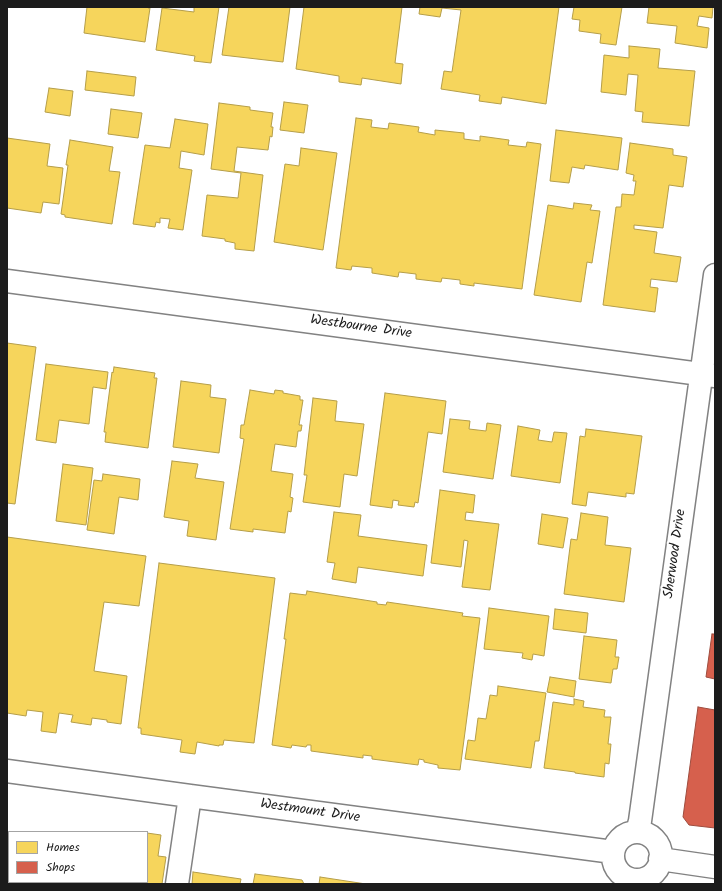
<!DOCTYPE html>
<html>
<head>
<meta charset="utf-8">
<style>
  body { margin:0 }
  #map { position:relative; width:722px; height:891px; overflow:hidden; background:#fff; font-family:Kalam,sans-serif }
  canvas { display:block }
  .frame { position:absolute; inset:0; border:8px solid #1c1c1c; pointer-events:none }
  .legend { position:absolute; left:8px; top:831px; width:140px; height:52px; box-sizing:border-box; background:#fff; border:1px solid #a4a4a4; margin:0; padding:5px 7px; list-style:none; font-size:12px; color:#1c1c1c }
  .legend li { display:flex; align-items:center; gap:8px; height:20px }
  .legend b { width:20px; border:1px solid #a4a4a4 }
</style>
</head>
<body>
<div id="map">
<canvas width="722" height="891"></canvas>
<div class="frame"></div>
<ul class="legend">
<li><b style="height:11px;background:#f6d55c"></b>Homes</li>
<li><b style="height:11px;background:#d6604d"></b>Shops</li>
</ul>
</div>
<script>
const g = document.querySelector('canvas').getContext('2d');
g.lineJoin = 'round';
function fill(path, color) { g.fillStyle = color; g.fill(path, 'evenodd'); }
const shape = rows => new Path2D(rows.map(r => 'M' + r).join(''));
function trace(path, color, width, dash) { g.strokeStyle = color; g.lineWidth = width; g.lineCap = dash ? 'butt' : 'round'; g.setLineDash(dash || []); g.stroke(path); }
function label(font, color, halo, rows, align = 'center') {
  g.font = font + ' Kalam,sans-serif'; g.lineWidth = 4; g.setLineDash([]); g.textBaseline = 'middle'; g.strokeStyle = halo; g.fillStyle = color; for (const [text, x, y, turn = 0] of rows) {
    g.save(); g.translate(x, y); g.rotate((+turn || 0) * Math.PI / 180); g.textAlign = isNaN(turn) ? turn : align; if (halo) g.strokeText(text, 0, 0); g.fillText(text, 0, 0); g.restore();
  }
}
const homes = shape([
  [87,7,148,7,148,8,150,8,145,42,84,33,87,7],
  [194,7,219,7,211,63,194,61,195,56,156,50,162,8,194,12,194,7],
  [229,7,290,7,283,62,222,55,229,7],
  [304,7,402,7,395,63,403,64,401,84,362,78,361,85,339,82,339,76,296,69,304,7],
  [420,7,559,7,546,104,502,97,501,104,479,101,480,95,441,89,444,71,452,72,461,10,442,8,440,17,419,14,420,7],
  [574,7,622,7,616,45,600,43,601,34,579,31,580,20,572,19,574,7],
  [649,7,713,7,712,18,699,16,697,26,709,28,707,48,675,43,677,26,647,23,649,7],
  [629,46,660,49,658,68,695,71,689,126,642,122,643,112,635,111,638,75,628,74,626,95,601,92,604,55,629,58,629,46],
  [87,71,136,77,134,96,85,90,87,71],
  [49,88,73,91,70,116,45,112,49,88],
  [284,102,308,105,304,133,280,130,284,102],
  [219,103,250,107,250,110,273,113,271,127,273,127,272,137,270,136,268,150,237,147,234,171,263,175,254,251,235,249,235,243,225,241,225,239,202,236,207,195,238,198,241,173,211,169,219,103],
  [111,109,142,113,138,138,108,134,111,109],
  [356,118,372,120,371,127,388,129,389,123,419,127,418,132,435,135,435,130,464,133,464,139,480,141,480,136,509,140,508,145,526,147,527,142,541,144,522,289,474,283,474,286,460,284,460,280,442,278,441,282,416,279,416,274,399,272,398,277,372,273,372,268,352,266,351,270,336,268,356,118],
  [175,119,208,124,204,155,181,151,179,168,192,170,183,230,168,228,170,219,160,218,160,223,156,222,155,227,133,224,145,145,170,148,175,119],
  [556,130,622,138,618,170,585,165,584,169,572,167,569,183,550,181,556,130],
  [7,138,50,144,47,166,63,168,59,204,43,202,41,213,7,208,7,138],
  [70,140,113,147,109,171,120,172,112,224,65,217,65,215,61,214,68,165,66,165,70,140],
  [630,143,673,149,673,155,687,157,683,187,669,185,663,228,634,225,634,229,657,232,654,253,681,257,677,282,651,279,650,287,658,288,655,312,603,305,616,207,621,207,622,194,634,195,636,181,633,181,634,175,626,173,630,143],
  [301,148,337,153,323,250,274,242,285,164,299,166,301,148],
  [574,203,592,205,590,210,600,211,592,263,587,262,581,302,534,295,548,205,573,209,574,203],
  [7,343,36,347,15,504,7,503,7,343],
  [46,364,108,372,106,389,93,387,89,424,59,420,56,443,36,440,46,364],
  [114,367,155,373,154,378,157,378,148,448,105,442,106,432,104,432,112,372,113,373,114,367],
  [181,381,211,385,210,397,226,399,219,453,173,447,181,381],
  [250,390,274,394,275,390,283,391,283,393,300,396,300,400,303,400,299,425,302,425,301,431,298,431,296,447,275,444,271,471,293,474,290,497,293,498,291,512,288,511,285,533,253,529,253,532,230,529,244,439,240,438,241,425,244,425,250,390],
  [385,393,446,401,442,434,428,432,418,503,415,502,414,507,398,505,399,501,393,500,392,508,370,505,385,393],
  [313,398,337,401,335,421,364,424,357,476,344,474,340,507,303,502,307,475,304,475,313,398],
  [450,419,470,421,469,429,486,431,487,423,501,425,493,479,443,472,450,419],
  [518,426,540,430,538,440,552,442,554,432,567,433,560,483,511,476,518,426],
  [586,429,642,436,634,494,626,493,626,497,588,492,586,506,572,504,580,436,585,437,586,429],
  [172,461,198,464,195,478,224,482,216,540,187,536,189,521,164,517,172,461],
  [63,464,93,468,86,525,56,521,63,464],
  [103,474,140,479,138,500,119,497,114,534,87,530,94,480,102,481,103,474],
  [440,490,475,495,473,513,466,512,465,520,499,524,490,590,462,587,468,541,464,540,461,567,431,563,440,490],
  [334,512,361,515,358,536,427,545,423,576,358,567,356,583,332,579,335,563,327,562,334,512],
  [581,513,608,517,605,545,631,548,624,602,564,594,571,539,577,540,581,513],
  [542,514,568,518,563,548,538,544,542,514],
  [7,537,146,556,139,606,104,602,94,671,127,676,121,724,107,722,107,720,92,718,91,725,71,722,73,715,59,713,56,733,41,731,43,712,27,710,26,716,7,713,7,537],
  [159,563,275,578,254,743,224,740,223,745,219,745,219,746,197,742,195,754,180,752,182,740,141,734,141,728,138,728,159,563],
  [307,591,377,602,377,604,386,605,387,602,463,613,462,616,480,618,460,770,438,768,438,765,424,762,424,760,419,759,418,765,372,759,372,756,363,755,363,758,311,751,311,745,307,745,306,747,292,745,291,748,272,745,286,639,284,639,290,593,306,595,307,591],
  [489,608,549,616,544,656,533,654,532,660,522,658,523,653,484,649,489,608],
  [555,609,588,613,586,633,553,629,555,609],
  [584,636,617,640,615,657,619,657,617,669,613,669,611,683,579,679,584,636],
  [550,677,576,681,574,697,547,692,550,677],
  [498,686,546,693,539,741,535,741,531,768,465,759,468,740,475,741,478,718,486,719,490,695,497,696,498,686],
  [574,699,584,701,583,707,605,710,604,717,611,717,608,744,611,744,609,764,605,763,604,777,575,773,575,772,544,768,553,702,574,705,574,699],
  [7,832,9,832,9,882,100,882,100,884,7,884,7,832],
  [147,833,161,835,158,856,166,857,162,884,116,884,117,882,147,882,147,833],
  [193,872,241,879,240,884,192,884,193,872],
  [255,874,302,880,304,884,253,884,255,874],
  [320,877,366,884,319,884,320,877]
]);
fill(homes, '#f6d55c');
trace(homes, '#b59e49', 1);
const shops = shape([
  [712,634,715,634,715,679,706,677,712,634],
  [698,707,715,710,715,828,689,825,683,817,698,707]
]);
fill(shops, '#d6604d');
trace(shops, '#9e4c3e', 1);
const minor = shape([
  [7,281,715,376],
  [7,771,190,796,613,852],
  [637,832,640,821,715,275],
  '613 856a24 24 0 1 1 48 0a24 24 0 1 1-48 0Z',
  [660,859,715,867],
  [177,884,190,796]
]);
trace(minor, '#828282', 25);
trace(minor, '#fff', 22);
label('14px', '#1c1c1c', '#fff', [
  ["Westbourne Drive",361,328,8],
  ["Sherwood Drive",676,554,-82],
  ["Westmount Drive",310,812,8]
]);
</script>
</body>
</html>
